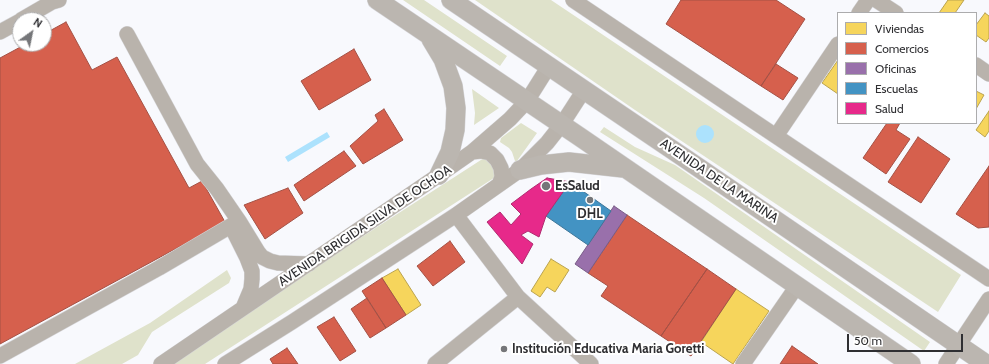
<!DOCTYPE html>
<html>
<head>
<meta charset="utf-8">
<style>
  body { margin:0 }
  #map { position:relative; width:989px; height:364px; overflow:hidden; background:#f8f9fd; font-family:Cabin,sans-serif }
  canvas { display:block }
  .legend { position:absolute; left:837px; top:12px; width:140px; height:112px; box-sizing:border-box; background:#fff; border:1px solid #acacad; margin:0; padding:5px 7px; list-style:none; font-size:12px; color:#2f2f32 }
  .legend li { display:flex; align-items:center; gap:8px; height:20px }
  .legend b { width:20px; border:1px solid #acacad }
  .north { position:absolute; left:12px; top:12px; width:40px; height:40px; box-sizing:border-box; background:#fff; border:1px solid #acacad; border-radius:50%; rotate:33deg; font-size:11px; font-weight:700; line-height:16px; text-align:center; color:#2f2f32 }
  .north::after { content:''; display:block; margin:auto; width:14px; height:18px; background:#757679; clip-path:polygon(50% 0,100% 100%,50% 72%,0 100%) }
  .scale { position:absolute; left:847px; top:334px; width:116px; height:18px; box-sizing:border-box; border:2px solid #2f2f32; border-top:0; padding-left:5px; font-size:12px; line-height:14px; white-space:nowrap; color:#2f2f32; -webkit-text-stroke:3px #fff; paint-order:stroke }
</style>
</head>
<body>
<div id="map">
<canvas width="989" height="364"></canvas>
<ul class="legend">
<li><b style="height:11px;background:#f6d55c"></b>Viviendas</li>
<li><b style="height:11px;background:#d6604d"></b>Comercios</li>
<li><b style="height:11px;background:#9970ab"></b>Oficinas</li>
<li><b style="height:11px;background:#4393c3"></b>Escuelas</li>
<li><b style="height:11px;background:#e7298a"></b>Salud</li>
</ul>
<div class="north">N</div>
<div class="scale">50 m</div>
</div>
<script>
const g = document.querySelector('canvas').getContext('2d');
g.lineJoin = 'round';
function fill(path, color) { g.fillStyle = color; g.fill(path, 'evenodd'); }
const shape = rows => new Path2D(rows.map(r => 'M' + r).join(''));
function trace(path, color, width, dash) { g.strokeStyle = color; g.lineWidth = width; g.lineCap = dash ? 'butt' : 'round'; g.setLineDash(dash || []); g.stroke(path); }
function label(font, color, halo, rows, align = 'center') {
  g.font = font + ' Cabin,sans-serif'; g.lineWidth = 4; g.setLineDash([]); g.textBaseline = 'middle'; g.strokeStyle = halo; g.fillStyle = color; for (const [text, x, y, turn = 0] of rows) {
    g.save(); g.translate(x, y); g.rotate((+turn || 0) * Math.PI / 180); g.textAlign = isNaN(turn) ? turn : align; if (halo) g.strokeText(text, 0, 0); g.fillText(text, 0, 0); g.restore();
  }
}
fill(shape([
  [403,0,424,0,507,56,500,66],
  [475,0,551,0,961,275,938,312,635,110],
  [472,89,499,108,474,125,475,113],
  [521,123,537,133,517,161,515,161,512,152,509,148,500,142,501,138],
  [604,127,635,147,675,165,930,342,924,351,704,198,600,132],
  [484,158,492,160,497,176,205,364,165,364],
  [227,270,231,278,229,283,152,332,138,355,122,364,75,364,150,323]
]), '#dfe2cb');
fill(shape([
  '696 134a9 9 0 1 1 18 0a9 9 0 1 1-18 0Z',
  [327,132,330,137,288,162,285,157]
]), '#ace2fd');
const homes = shape([
  [948,0,964,0,955,13,939,13,948,0],
  [985,13,989,16,989,38,986,42,976,35,976,25,985,13],
  [838,60,838,94,822,83,838,60],
  [976,91,984,95,976,109,976,91],
  [989,111,989,131,985,137,976,130,989,111],
  [551,259,569,270,555,292,547,287,540,297,531,291,551,259],
  [398,269,421,305,406,315,382,278,398,269],
  [736,289,769,311,733,364,701,342,736,289]
]);
fill(homes, '#f6d55c');
trace(homes, '#baa34f', 1);
const shops = shape([
  [681,0,776,0,805,19,761,86,666,24,681,0],
  [66,22,92,70,117,57,189,188,202,181,225,222,0,344,0,58,26,44,44,44,44,34,66,22],
  [354,49,371,80,319,110,301,81,354,49],
  [776,64,798,78,783,100,761,86,776,64],
  [384,109,403,140,363,164,350,146,378,121,375,115,384,109],
  [887,123,900,123,896,130,910,139,886,174,863,158,887,123],
  [918,137,950,159,921,203,888,182,918,137],
  [344,151,356,166,304,201,294,185,344,151],
  [989,166,989,227,978,228,956,214,989,166],
  [288,188,303,213,265,239,244,205,288,188],
  [627,215,707,269,661,336,601,296,608,286,588,273,627,215],
  [450,241,465,262,433,286,417,266,450,241],
  [707,269,736,289,691,356,661,336,707,269],
  [382,278,406,315,386,328,362,291,382,278],
  [367,298,386,328,370,338,351,309,367,298],
  [334,317,356,351,340,361,317,327,334,317],
  [792,346,818,364,780,364,792,346],
  [287,348,298,364,273,364,270,359,287,348]
]);
fill(shops, '#d6604d');
trace(shops, '#a45145', 1);
const offices = shape([
  [614,206,627,215,588,273,575,264,614,206]
]);
fill(offices, '#9970ab');
trace(offices, '#795c87', 1);
const schools = shape([
  [570,182,611,211,588,245,546,216,570,182]
]);
fill(schools, '#4393c3');
trace(schools, '#3d7598', 1);
const health = shape([
  [547,178,570,182,546,216,539,237,528,231,521,235,533,244,522,264,487,222,500,212,511,225,521,214,511,204,531,189,547,178]
]);
fill(health, '#e7298a');
trace(health, '#b02b70', 1);
const minor = shape([
  [573,0,989,279],
  [876,0,896,13],
  [859,13,868,0],
  [21,20,52,2,59,0],
  [0,32,20,21],
  [127,34,197,164,217,189,239,221,258,252,262,257,270,261,278,263,309,264],
  [976,65,989,74],
  [776,136,838,44],
  [472,152,481,151,490,153,497,160,501,168,502,177,499,185],
  [456,215,518,297,591,364],
  [231,226,247,258,252,271,252,279,251,289,243,308],
  [0,356,159,268,239,221],
  [161,364,439,175,472,152,510,119,527,101,549,66],
  [225,364,292,322,456,215,520,170,547,143,562,124,584,90],
  [435,364,518,297],
  [743,364,797,286],
  [946,364,989,299]
]);
const major = shape([
  [377,0,580,137,911,364],
  [451,0,686,159,986,364],
  [431,39,443,59,453,86,456,108,455,130,450,152,439,175],
  [520,170,541,165,569,162,623,168]
]);
trace(minor, '#d5d5d8', 16);
trace(major, '#d5d5d8', 20);
trace(minor, '#b9b3ac', 15);
trace(major, '#bbb6b0', 19);
for (const [x, y, r, color] of [
  [546,186,5,"#757679"],
  [590,200,4,"#757679"],
  [504,349,4,"#757679"]
]) { const dot = new Path2D(); dot.arc(x, y, r, 0, 2 * Math.PI); g.fillStyle = color; g.fill(dot); trace(dot, '#fff', 1.5); }
label('13px', '#2f2f32', '#fff', [
  ["AVENIDA DE LA MARINA",719,181,34],
  ["AVENIDA BRIGIDA SILVA DE OCHOA",365,226,-34]
]);
label('bold 13px', '#2f2f32', '#fff', [
  ["EsSalud",555,186],
  ["DHL",590,214,"center"],
  ["Institución Educativa Maria Goretti",512,349]
], 'left');
</script>
</body>
</html>
